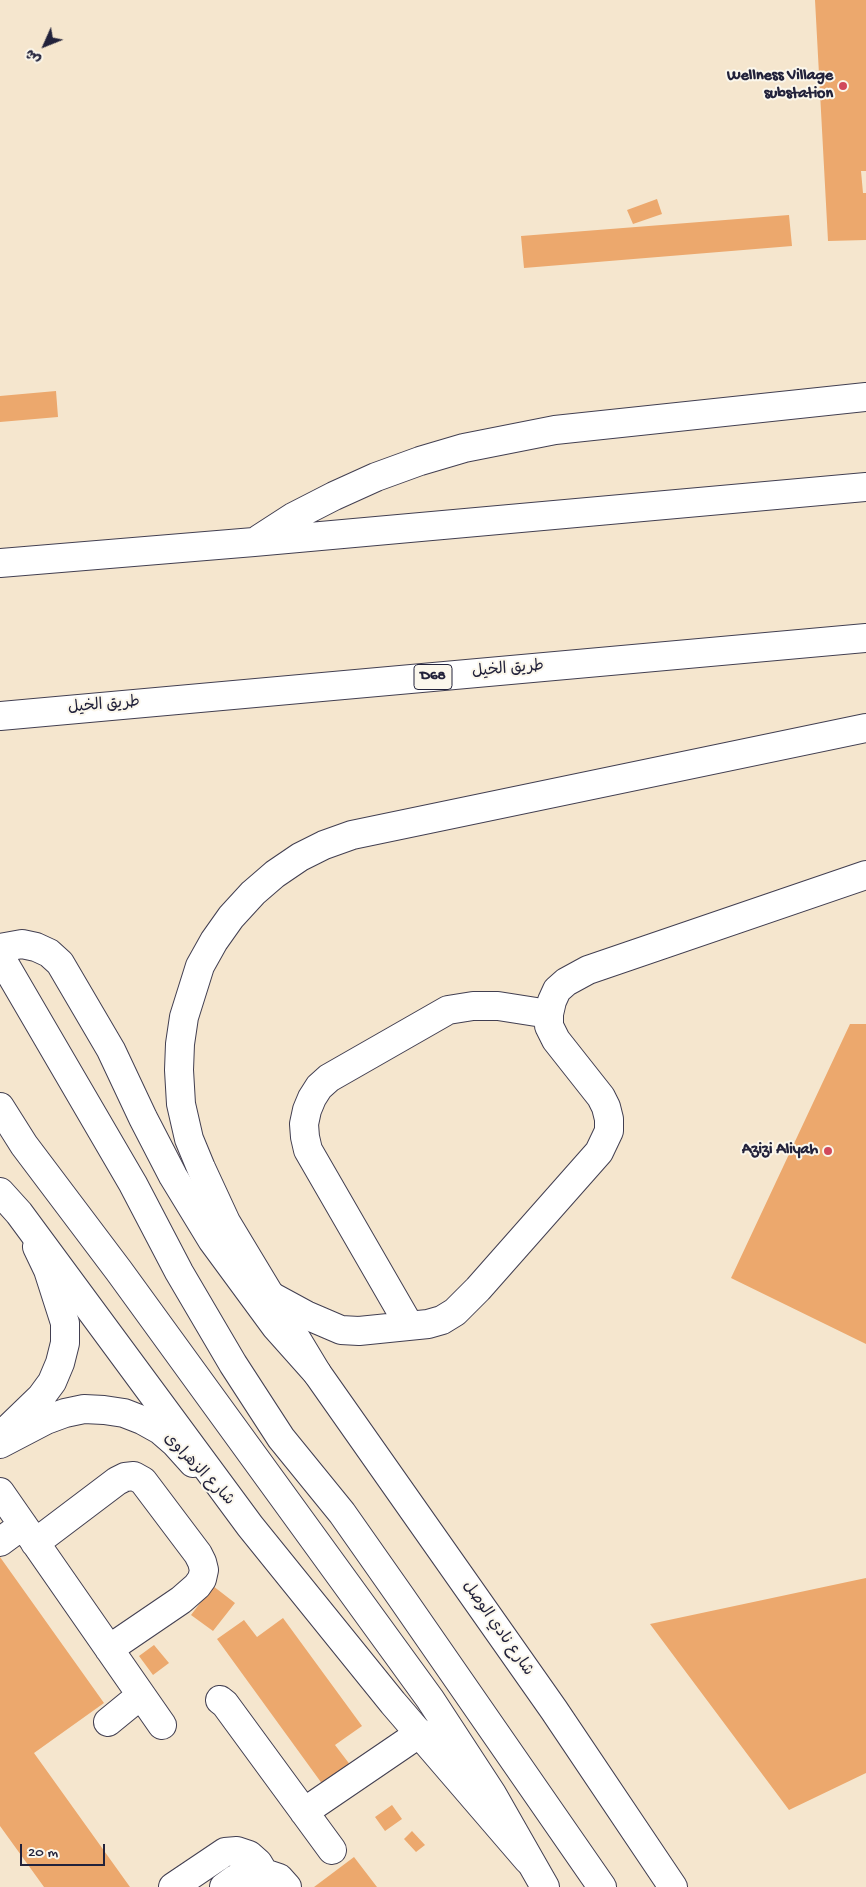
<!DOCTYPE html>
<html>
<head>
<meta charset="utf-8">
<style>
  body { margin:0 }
  #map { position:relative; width:866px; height:1887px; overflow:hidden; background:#f5e6ce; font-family:"Gochi Hand","Playpen Sans Arabic",sans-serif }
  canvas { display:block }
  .north { position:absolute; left:20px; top:20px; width:50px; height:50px; -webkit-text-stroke:4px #fbf7ec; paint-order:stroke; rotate:226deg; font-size:14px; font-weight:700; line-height:20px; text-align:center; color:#22223b }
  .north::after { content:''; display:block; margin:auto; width:18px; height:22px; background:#22223b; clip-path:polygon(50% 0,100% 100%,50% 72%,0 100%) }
  .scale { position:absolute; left:20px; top:1844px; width:85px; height:22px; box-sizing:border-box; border:2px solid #22223b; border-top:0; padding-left:6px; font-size:15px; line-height:18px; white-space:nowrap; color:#22223b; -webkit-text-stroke:4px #fbf7ec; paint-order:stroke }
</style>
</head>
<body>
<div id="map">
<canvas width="866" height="1887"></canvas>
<div class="north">ش</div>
<div class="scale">20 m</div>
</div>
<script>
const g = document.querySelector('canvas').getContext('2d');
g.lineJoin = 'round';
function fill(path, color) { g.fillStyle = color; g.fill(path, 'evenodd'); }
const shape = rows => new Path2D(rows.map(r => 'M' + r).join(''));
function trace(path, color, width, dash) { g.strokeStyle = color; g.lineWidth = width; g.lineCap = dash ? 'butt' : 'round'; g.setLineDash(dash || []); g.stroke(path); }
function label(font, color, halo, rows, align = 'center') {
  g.font = font + ' "Gochi Hand","Playpen Sans Arabic",sans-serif'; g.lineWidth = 4; g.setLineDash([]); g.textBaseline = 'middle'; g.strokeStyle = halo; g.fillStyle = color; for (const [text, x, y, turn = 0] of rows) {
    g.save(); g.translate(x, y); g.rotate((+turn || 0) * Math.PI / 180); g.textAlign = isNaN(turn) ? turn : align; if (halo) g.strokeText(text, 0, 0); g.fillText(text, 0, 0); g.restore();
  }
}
fill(shape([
  [815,0,866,0,866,171,861,171,863,193,866,193,866,240,828,241],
  [657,199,662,214,633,224,627,210],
  [789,215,792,246,524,268,521,236],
  [56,391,58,417,0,422,0,396],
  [850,1024,866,1024,866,1344,731,1278],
  [0,1557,104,1703,34,1753,130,1887,44,1887,0,1826],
  [866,1578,866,1773,789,1810,650,1624],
  [213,1586,235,1603,213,1631,191,1615],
  [283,1618,362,1726,335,1745,351,1766,323,1785,217,1639,244,1620,257,1637],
  [154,1645,169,1663,153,1675,139,1656],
  [392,1805,402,1819,385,1831,375,1817],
  [412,1831,425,1845,416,1852,404,1839],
  [354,1857,377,1887,314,1887]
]), '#eca86d');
const minor = shape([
  [0,948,22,944,36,947,49,953,60,963,111,1050,143,1118,173,1176,212,1240,276,1327,317,1373,554,1710,673,1887],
  [0,1107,24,1145,119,1271,430,1699,492,1794,545,1887],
  [271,1296,306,1315,341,1330,359,1331,428,1324,442,1320,455,1312,478,1289,599,1152,609,1131,609,1119,606,1107,601,1097,556,1040,549,1026,549,1014,552,1001,557,990,566,982,588,970,866,875],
  [409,1325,308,1150,305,1137,304,1124,307,1110,312,1098,319,1087,329,1078,448,1010,473,1006,498,1006,549,1014],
  [0,1492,162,1725],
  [0,1542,23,1525],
  [35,1543,117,1481,125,1477,134,1476,143,1481,198,1554,202,1562,204,1570,202,1579,197,1586,181,1600,109,1649],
  [220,1700,225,1704,332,1850],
  [108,1722,141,1695],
  [304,1812,420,1733],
  [173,1887,225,1852,237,1851,249,1855,258,1863,264,1873],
  [224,1887,235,1879,249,1873,264,1873,279,1878,287,1887]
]);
const major = shape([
  [8,1429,41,1397,52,1382,60,1363,65,1343,65,1323,48,1270,37,1247],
  [0,1444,46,1420,65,1413,84,1409,104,1410,124,1413,142,1420,160,1430,175,1443,193,1463]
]);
const highway = shape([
  [259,539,293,517,334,496,376,477,420,461,464,448,555,430,866,397],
  [0,563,254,542,866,487],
  [0,716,866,638],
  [0,956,133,1184,179,1272,233,1364,281,1438,342,1513,401,1597,602,1887],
  [0,1192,19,1213,250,1526,393,1703,528,1860],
  [317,1373,226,1222,201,1168,189,1139,181,1104,179,1070,180,1044,184,1017,200,966,214,941,231,917,253,893,275,874,300,857,324,845,352,835,866,728]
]);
trace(minor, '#423f51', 30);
trace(major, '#423f51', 30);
trace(highway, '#423f51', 30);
trace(minor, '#fff', 28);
trace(major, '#fff', 28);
trace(highway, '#fff', 28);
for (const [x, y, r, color] of [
  [843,86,5,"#d1495b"],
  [828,1151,5,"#d1495b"]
]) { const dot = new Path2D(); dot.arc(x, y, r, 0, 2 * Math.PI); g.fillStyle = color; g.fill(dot); trace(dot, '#fbf7ec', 2); }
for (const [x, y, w] of [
  [433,677,38]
]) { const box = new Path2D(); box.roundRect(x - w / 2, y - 12.5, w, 25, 4); g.fillStyle = '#fbf7ec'; g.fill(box); trace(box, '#22223b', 1); }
label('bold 15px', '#22223b', null, [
  ["D68",433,677]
]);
label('bold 16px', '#22223b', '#fbf7ec', [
  ["Wellness Village",833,77],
  ["substation",833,95],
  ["Azizi Aliyah",818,1151]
], 'right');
label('16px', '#22223b', '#fbf7ec', [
  ["طريق الخيل",508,670,-5],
  ["طريق الخيل",104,706,-5],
  ["شارع الزهراوى",198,1470,46],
  ["شارع نادي الوصل",497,1629,55]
]);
</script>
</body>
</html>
